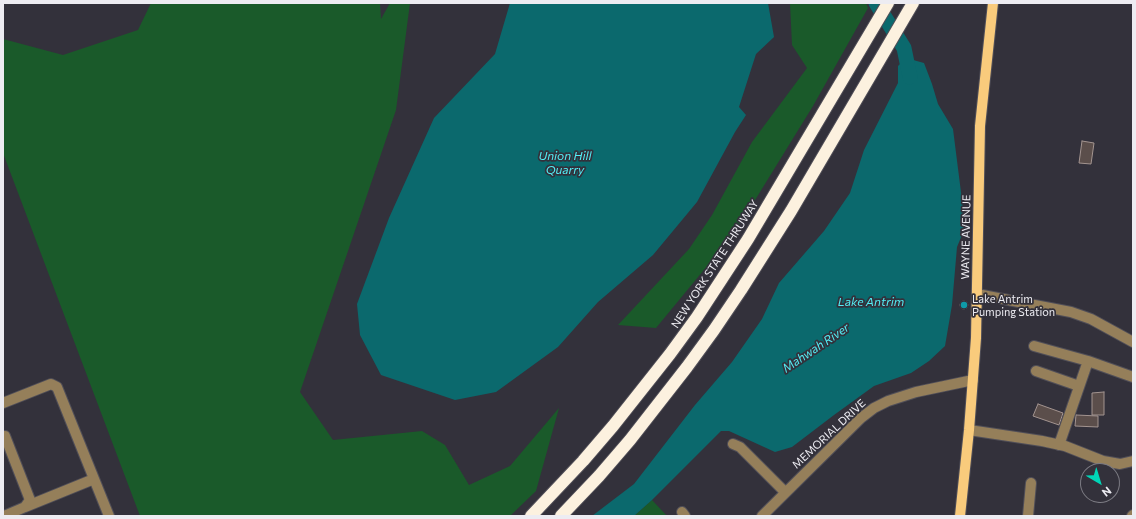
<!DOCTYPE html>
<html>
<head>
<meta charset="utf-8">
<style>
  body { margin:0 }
  #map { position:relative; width:1136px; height:519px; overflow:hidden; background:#33313b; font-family:Commissioner,sans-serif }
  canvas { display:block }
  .frame { position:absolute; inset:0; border:4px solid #edecf2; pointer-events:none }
  .north { position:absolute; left:1080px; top:463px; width:40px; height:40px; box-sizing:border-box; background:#33313b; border:1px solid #7d7c84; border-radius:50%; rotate:142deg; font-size:11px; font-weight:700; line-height:16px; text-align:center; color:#edecf2 }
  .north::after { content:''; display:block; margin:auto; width:14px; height:18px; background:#00d5b7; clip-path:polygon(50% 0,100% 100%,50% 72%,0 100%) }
</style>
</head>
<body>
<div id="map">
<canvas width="1136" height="519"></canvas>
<div class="frame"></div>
<div class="north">N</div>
</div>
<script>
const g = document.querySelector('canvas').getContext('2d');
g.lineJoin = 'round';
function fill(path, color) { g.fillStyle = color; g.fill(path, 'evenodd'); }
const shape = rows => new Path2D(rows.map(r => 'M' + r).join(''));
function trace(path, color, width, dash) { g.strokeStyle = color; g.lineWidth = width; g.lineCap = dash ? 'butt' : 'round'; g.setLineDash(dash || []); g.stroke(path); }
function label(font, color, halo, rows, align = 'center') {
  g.font = font + ' Commissioner,sans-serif'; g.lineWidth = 3.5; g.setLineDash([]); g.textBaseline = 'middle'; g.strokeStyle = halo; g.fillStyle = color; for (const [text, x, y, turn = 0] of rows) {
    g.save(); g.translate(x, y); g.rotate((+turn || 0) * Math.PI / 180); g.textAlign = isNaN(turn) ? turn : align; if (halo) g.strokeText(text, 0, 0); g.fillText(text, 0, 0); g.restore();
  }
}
fill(shape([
  [151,3,380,3,381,19,390,3,410,3,396,110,300,392,333,440,422,431,445,445,469,485,510,466,559,408,536,491,510,516,140,516,3,153,3,39,63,55,138,30],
  [790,3,866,3,868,8,813,106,736,231,656,328,618,325,689,249,712,215,752,142,807,68,792,45],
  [652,500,667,516,634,516]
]), '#1a5a2a');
fill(shape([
  [510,3,768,3,774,37,756,54,739,107,746,115,735,132,697,202,653,255,598,302,558,347,496,392,455,400,381,375,360,335,357,304,389,218,434,118,495,54],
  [906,58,924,63,932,84,938,104,953,129,964,216,964,230,957,247,952,305,945,346,929,361,911,373,874,386,834,415,792,447,775,452,729,431,721,431,652,500,634,516,592,516,634,484,695,405,732,362,762,319,779,283,824,231,850,193,864,150,898,83,898,66]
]), '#0b696d');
trace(shape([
  [876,3,904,48,910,77]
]), '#0b696d', 15);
const building = shape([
  [1082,141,1094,143,1091,164,1079,163,1082,141],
  '960 305a4 4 0 1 1 8 0a4 4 0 1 1-8 0Z',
  [1104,392,1104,415,1092,415,1092,393,1104,392],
  [1038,404,1063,413,1059,425,1033,416,1038,404],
  [1076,415,1098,416,1098,427,1075,426,1076,415]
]);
fill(building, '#5b4e4b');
trace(building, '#a39490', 1);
const minor = shape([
  [977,294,1071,312,1091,319,1133,342],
  [1034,346,1088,361,1133,377],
  [1036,371,1079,386],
  [3,403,51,384,57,387,109,516],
  [969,430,1042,441,1065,446,1103,461,1120,464,1133,461],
  [3,436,5,436,30,500,25,507,4,516],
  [733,444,740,447,785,492],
  [1059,445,1088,361],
  [25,507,94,479],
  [682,512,685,516],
  [762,516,861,418,874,408,888,401,916,392,973,380],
  [1028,516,1031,483],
  [1132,516,1133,515]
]);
const major = shape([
  [960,516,969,430,976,338,980,126,993,3]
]);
const highway = shape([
  [531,516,583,461,613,426,670,354,697,317,748,239,888,3],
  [561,516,599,476,630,440,687,367,714,330,741,290,791,211,913,3]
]);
trace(minor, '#514f58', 12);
trace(major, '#514f58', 12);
trace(highway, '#514f58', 14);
trace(minor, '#957f5a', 10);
trace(major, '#f9cb7c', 10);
trace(highway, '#fcf1df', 12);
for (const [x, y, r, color] of [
  [964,305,4,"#0f9aa8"]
]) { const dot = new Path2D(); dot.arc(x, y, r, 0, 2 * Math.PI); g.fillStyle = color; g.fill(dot); trace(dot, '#33313b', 1.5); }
label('11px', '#edecf2', '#33313b', [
  ["WAYNE AVENUE",966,237,-89],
  ["NEW YORK STATE THRUWAY",715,264,-57],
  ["MEMORIAL DRIVE",829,434,-43]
]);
label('11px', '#edecf2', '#33313b', [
  ["Lake Antrim",972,299],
  ["Pumping Station",972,312]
], 'left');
label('italic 12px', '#53eef5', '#33313b', [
  ["Union Hill",565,156],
  ["Quarry",565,170],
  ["Lake Antrim",871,302],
  ["Mahwah River",816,348,-34]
]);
</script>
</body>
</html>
